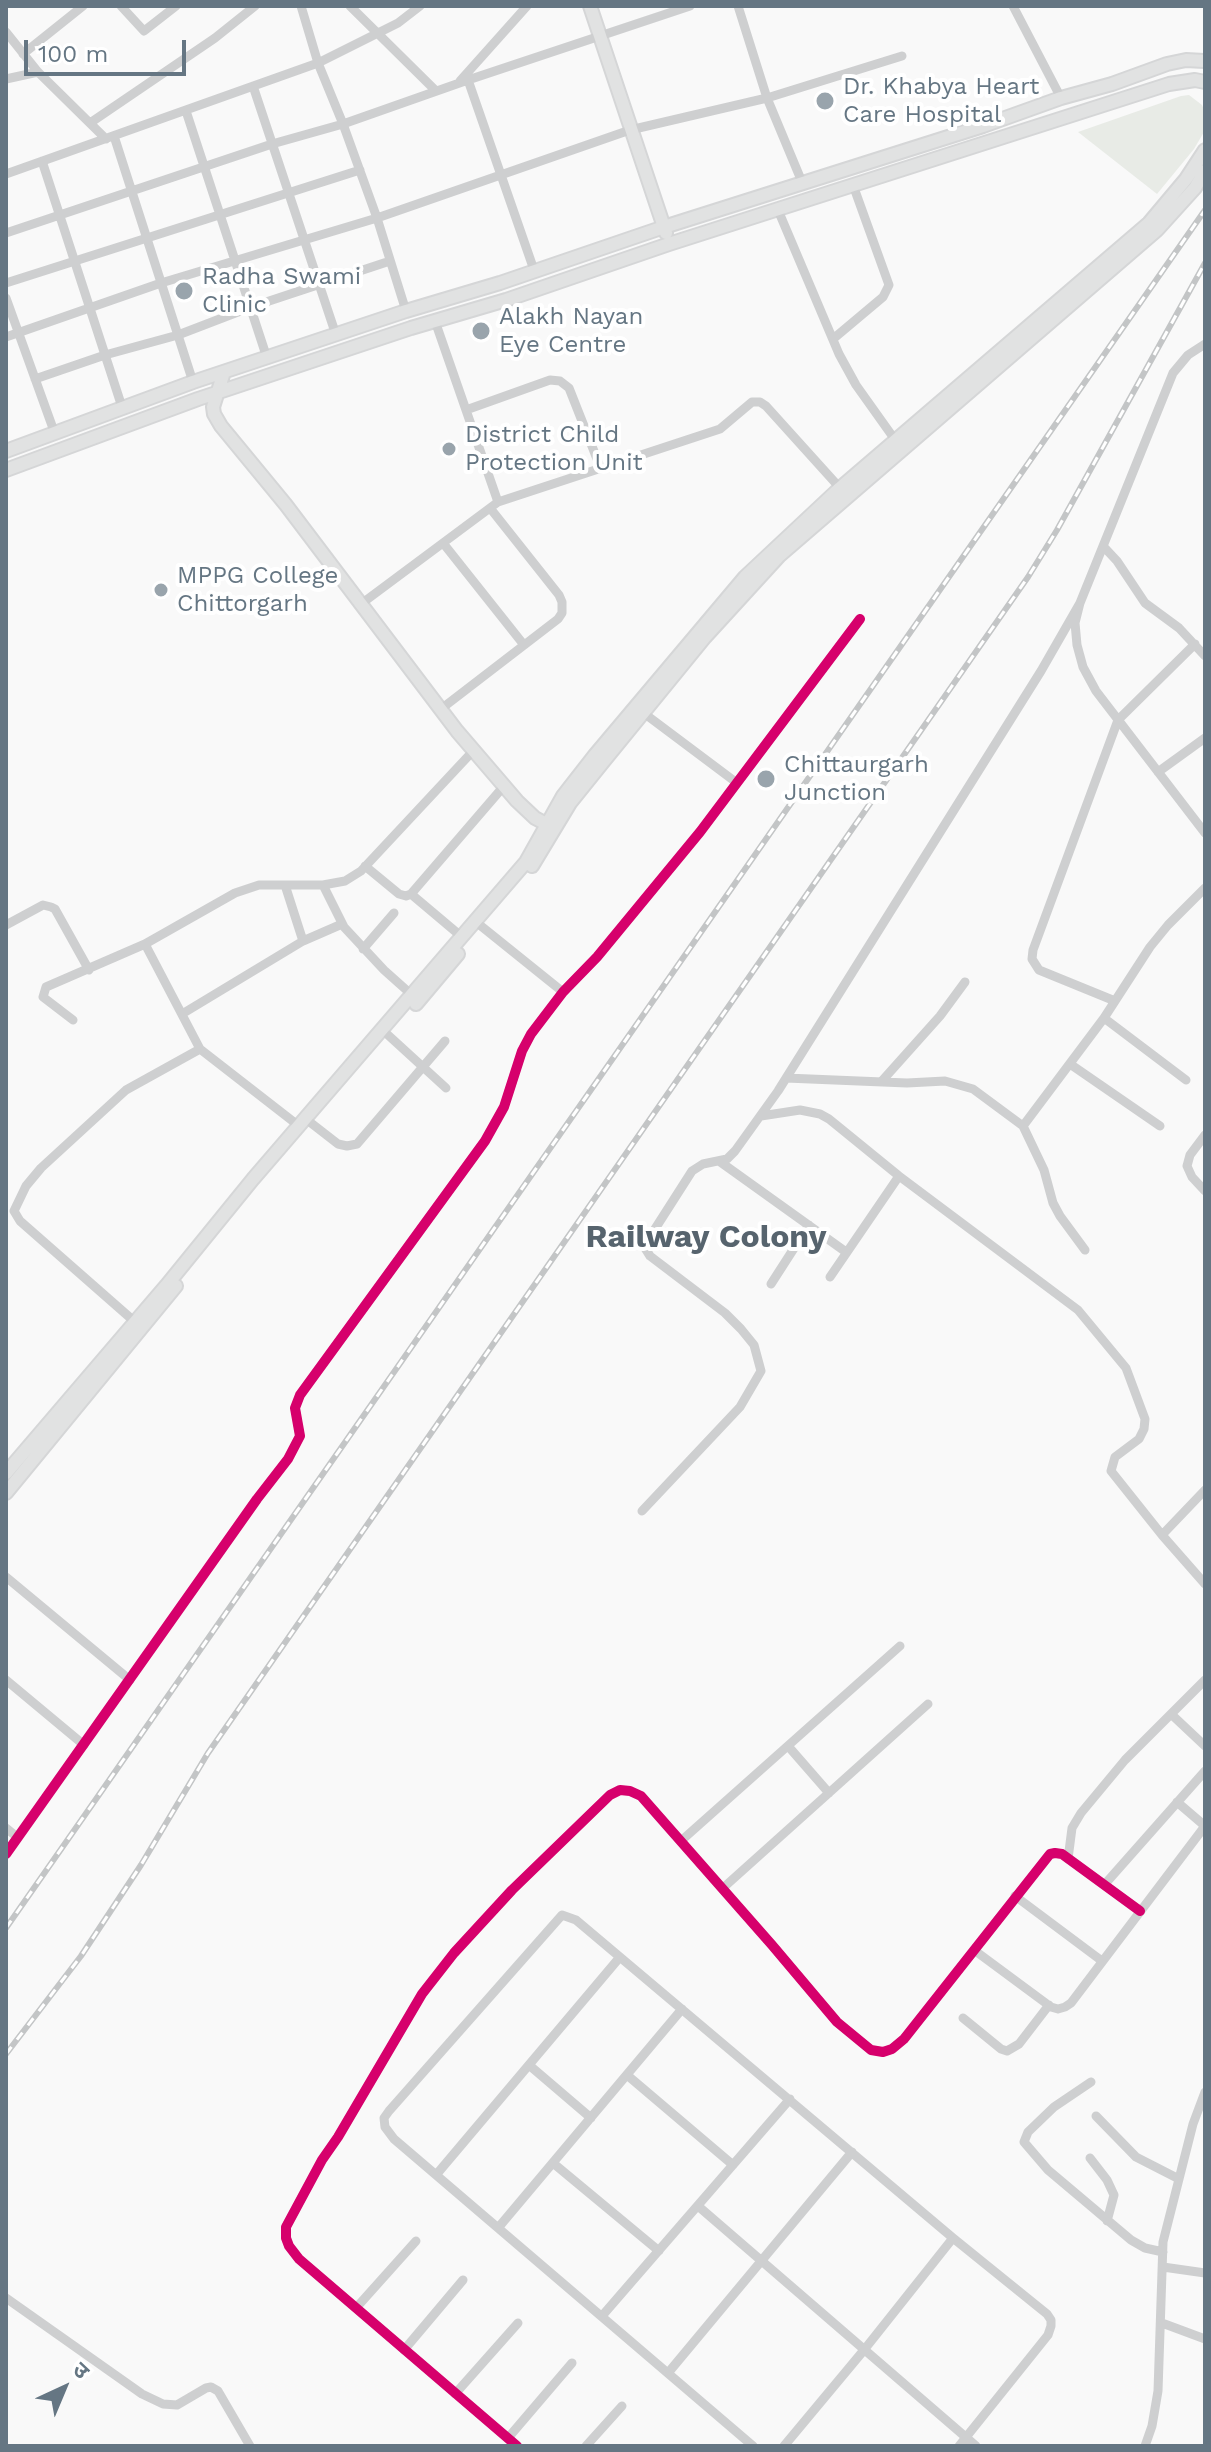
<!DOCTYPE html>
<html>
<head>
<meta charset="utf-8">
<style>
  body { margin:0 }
  #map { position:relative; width:1211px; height:2452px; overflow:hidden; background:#f9f9f9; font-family:"Work Sans","Noto Sans Devanagari",sans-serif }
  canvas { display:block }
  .frame { position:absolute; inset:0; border:8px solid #657683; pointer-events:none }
  .north { position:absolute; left:24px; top:2348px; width:80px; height:80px; -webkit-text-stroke:6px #fff; paint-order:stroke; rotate:44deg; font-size:22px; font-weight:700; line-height:32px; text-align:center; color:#657683 }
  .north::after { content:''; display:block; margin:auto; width:28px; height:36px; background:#657683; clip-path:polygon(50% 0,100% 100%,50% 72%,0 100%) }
  .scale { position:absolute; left:24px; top:40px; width:162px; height:36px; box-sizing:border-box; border:4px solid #657683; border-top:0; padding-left:10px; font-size:24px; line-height:28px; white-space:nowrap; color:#657683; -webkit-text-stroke:6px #fff; paint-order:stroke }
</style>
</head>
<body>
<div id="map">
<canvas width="1211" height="2452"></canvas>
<div class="frame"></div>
<div class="north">उ</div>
<div class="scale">100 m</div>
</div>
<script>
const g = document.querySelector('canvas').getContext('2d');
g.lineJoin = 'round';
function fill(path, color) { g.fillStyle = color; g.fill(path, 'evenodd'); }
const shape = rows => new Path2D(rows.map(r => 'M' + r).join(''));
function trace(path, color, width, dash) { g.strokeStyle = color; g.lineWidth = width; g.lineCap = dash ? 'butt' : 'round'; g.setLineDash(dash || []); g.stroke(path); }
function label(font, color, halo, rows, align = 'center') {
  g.font = font + ' "Work Sans",sans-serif'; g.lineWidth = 8; g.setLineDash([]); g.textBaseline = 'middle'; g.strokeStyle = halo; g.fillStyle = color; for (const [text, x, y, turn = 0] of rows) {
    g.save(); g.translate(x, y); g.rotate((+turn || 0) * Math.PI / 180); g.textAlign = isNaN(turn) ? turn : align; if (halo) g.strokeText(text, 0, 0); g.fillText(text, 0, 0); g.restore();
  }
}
fill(shape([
  [1189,95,1202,105,1205,112,1204,132,1194,149,1157,194,1078,132,1181,96]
]), '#e8ebe6');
const secondary = shape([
  [590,6,666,233],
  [224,372,213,407,214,414,221,426,286,505,457,731,517,801,535,818,552,827],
  [6,451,193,382,406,311,500,283,664,227,983,126,1061,98,1112,84,1167,64,1186,60,1204,61],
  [6,470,198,399,411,328,506,300,669,244,1169,84,1195,80,1205,82],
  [532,866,570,803,603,762,705,637,779,556,1157,230,1195,188,1205,171],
  [416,1004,458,954],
  [6,1473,166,1286,253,1179,526,862,563,796,595,755,745,577,840,488,1149,223,1186,179,1205,150],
  [6,1493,176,1286]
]);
trace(secondary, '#d5d6d7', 16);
trace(shape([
  [121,6,144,31,176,6],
  [301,6,318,63,343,124,377,218,406,311],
  [350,6,436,91],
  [738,6,767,98,802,182],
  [1013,6,1061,98],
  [6,32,38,72,106,139],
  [23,54,83,6],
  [6,79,38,72],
  [468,80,534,270],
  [460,81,527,6],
  [253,86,336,335],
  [186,111,267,358],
  [90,123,215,38,255,6],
  [114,136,193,382],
  [42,161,122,407],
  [6,174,318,63,398,23,420,6],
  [778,210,839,354,856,385,898,444],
  [6,233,272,144,343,124,468,80,690,6],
  [6,283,360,170],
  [6,298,55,434],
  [435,321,498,502],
  [6,337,161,283,377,218,630,130,767,98,902,56],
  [833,339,883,297,889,285,853,185],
  [1205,344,1188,355,1173,373,1080,603,1075,623,1077,645,1083,667,1096,691,1205,833],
  [35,379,105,355,178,335,251,307,390,261],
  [466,410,550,380,560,381,569,388,601,469],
  [443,543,524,645],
  [1103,546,1117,561,1145,603,1179,628,1205,656],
  [361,604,498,502,720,429,752,402,760,402,766,406,840,488],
  [441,709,558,619,562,613,562,602,559,595,490,508],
  [641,711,737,783],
  [1158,772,1205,738],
  [365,866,399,894,406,896,411,894,462,937],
  [323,885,344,927,384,970,412,995],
  [411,894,504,786],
  [6,925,43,905,51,907,55,909,89,970],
  [481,926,563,992],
  [303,941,342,924],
  [363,949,394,913],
  [1115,1001,1039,970,1032,959,1033,950,1118,720,1195,644],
  [182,1014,303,941,285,885],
  [1104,1018,1186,1080],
  [73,1020,43,997,46,987,145,944],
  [388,1035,446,1088],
  [1070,1064,1160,1126],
  [786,1078,907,1083,945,1081,973,1089,1023,1126,1044,1170,1053,1203,1060,1216,1085,1250],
  [881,1082,940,1016,965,982],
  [761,1116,800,1110,820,1114,829,1119,899,1176,1078,1310,1126,1368,1145,1419,1144,1429,1139,1439,1115,1457,1111,1471,1162,1535,1205,1584],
  [311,1123,338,1144,347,1146,357,1144,445,1041],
  [299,1126,200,1049,145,944,235,893,259,885,323,885,345,881,361,871,474,750],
  [1023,1126,1104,1018,1150,947,1168,925,1205,888],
  [1205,1135,1190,1155,1187,1166,1192,1177,1205,1191],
  [719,1161,846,1252],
  [653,1232,692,1171,703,1164,727,1159,735,1151,778,1091,1041,671,1080,603],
  [830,1277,899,1176],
  [771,1284,809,1225],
  [135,1322,20,1221,14,1211,26,1186,41,1168,126,1090,200,1049],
  [642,1511,740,1407,761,1371,754,1345,741,1329,725,1313,650,1256,645,1248,646,1242],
  [1162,1535,1205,1490],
  [6,1577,130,1680],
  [6,1680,84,1745],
  [1171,1714,1205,1746],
  [788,1746,829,1793],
  [1177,1802,1205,1826],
  [6,1828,17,1837],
  [682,1840,900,1646],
  [6,1854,257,1499,288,1459,300,1436,295,1408,300,1395,485,1141,504,1107,522,1051,531,1034,563,992,597,957,700,832,860,619],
  [1068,1859,1072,1828,1081,1813,1125,1760,1205,1680],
  [1105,1884,1205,1771],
  [723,1888,928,1704],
  [1015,1896,1102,1961],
  [974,1950,1051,2007,1058,2009,1065,2007,1071,2003,1205,1826],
  [963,2018,1001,2049,1007,2051,1019,2044,1049,2005],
  [529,2065,591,2118],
  [627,2075,733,2165],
  [1091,2082,1054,2107,1028,2132,1024,2142,1048,2170,1131,2240,1145,2248,1163,2252],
  [1096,2116,1136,2157,1179,2179],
  [1090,2158,1107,2180,1114,2195,1107,2221],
  [553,2163,659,2251],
  [436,2175,620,1957],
  [698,2206,976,2446],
  [498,2228,682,2009],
  [1163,2267,1205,2273],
  [6,2298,142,2394,163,2404,177,2405,206,2388,211,2387,218,2391,250,2446],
  [356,2308,416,2241],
  [602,2316,790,2099],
  [1162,2323,1205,2339],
  [404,2350,463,2280],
  [668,2373,852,2152],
  [455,2394,518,2323],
  [508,2438,572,2363],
  [517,2446,299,2259,289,2246,286,2238,286,2227,322,2160,338,2137,422,1994,454,1953,512,1890,610,1795,620,1790,630,1791,641,1796,772,1945,837,2022,871,2050,883,2052,892,2049,904,2039,1050,1854,1055,1853,1062,1854,1140,1911],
  [586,2446,622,2406],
  [753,2446,394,2139,385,2127,384,2118,389,2111,562,1915,576,1920,953,2238,1047,2314,1051,2320,1051,2326,1048,2335,959,2446],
  [784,2446,864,2350,953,2238],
  [1145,2446,1152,2426,1158,2391,1163,2242,1193,2124,1205,2092]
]), '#cecfd0', 9);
trace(secondary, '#e1e2e2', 12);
const rail = shape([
  [6,1928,1205,210],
  [6,2054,81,1956,141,1865,208,1753,1028,577,1057,530,1205,263]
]);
trace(rail, '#c3c5c6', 6);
trace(rail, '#fff', 3, [9]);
trace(shape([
  [6,1854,257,1499,288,1459,300,1436,295,1408,300,1395,485,1141,504,1107,522,1051,531,1034,563,992,597,957,700,832,860,619],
  [517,2446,299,2259,289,2246,286,2238,286,2227,322,2160,338,2137,422,1994,454,1953,512,1890,610,1795,620,1790,630,1791,641,1796,772,1945,837,2022,871,2050,883,2052,892,2049,904,2039,1050,1854,1055,1853,1062,1854,1140,1911]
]), '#d6006c', 10);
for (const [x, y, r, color] of [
  [825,101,10,"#99a4ac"],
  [184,291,10,"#99a4ac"],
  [481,331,10,"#99a4ac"],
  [449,449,8,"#99a4ac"],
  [161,590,8,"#99a4ac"],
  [766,779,10,"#99a4ac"]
]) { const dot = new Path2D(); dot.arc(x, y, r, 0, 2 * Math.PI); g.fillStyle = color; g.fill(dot); trace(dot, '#fff', 3); }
label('24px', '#657683', '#fff', [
  ["Dr. Khabya Heart",843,87],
  ["Care Hospital",843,115],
  ["Radha Swami",202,277],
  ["Clinic",202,305],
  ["Alakh Nayan",499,317],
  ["Eye Centre",499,345],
  ["District Child",465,435],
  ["Protection Unit",465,463],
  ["MPPG College",177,576],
  ["Chittorgarh",177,604],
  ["Chittaurgarh",784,765],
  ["Junction",784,793]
], 'left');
label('bold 32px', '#57646e', '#fff', [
  ["Railway Colony",706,1238]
]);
</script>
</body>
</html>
